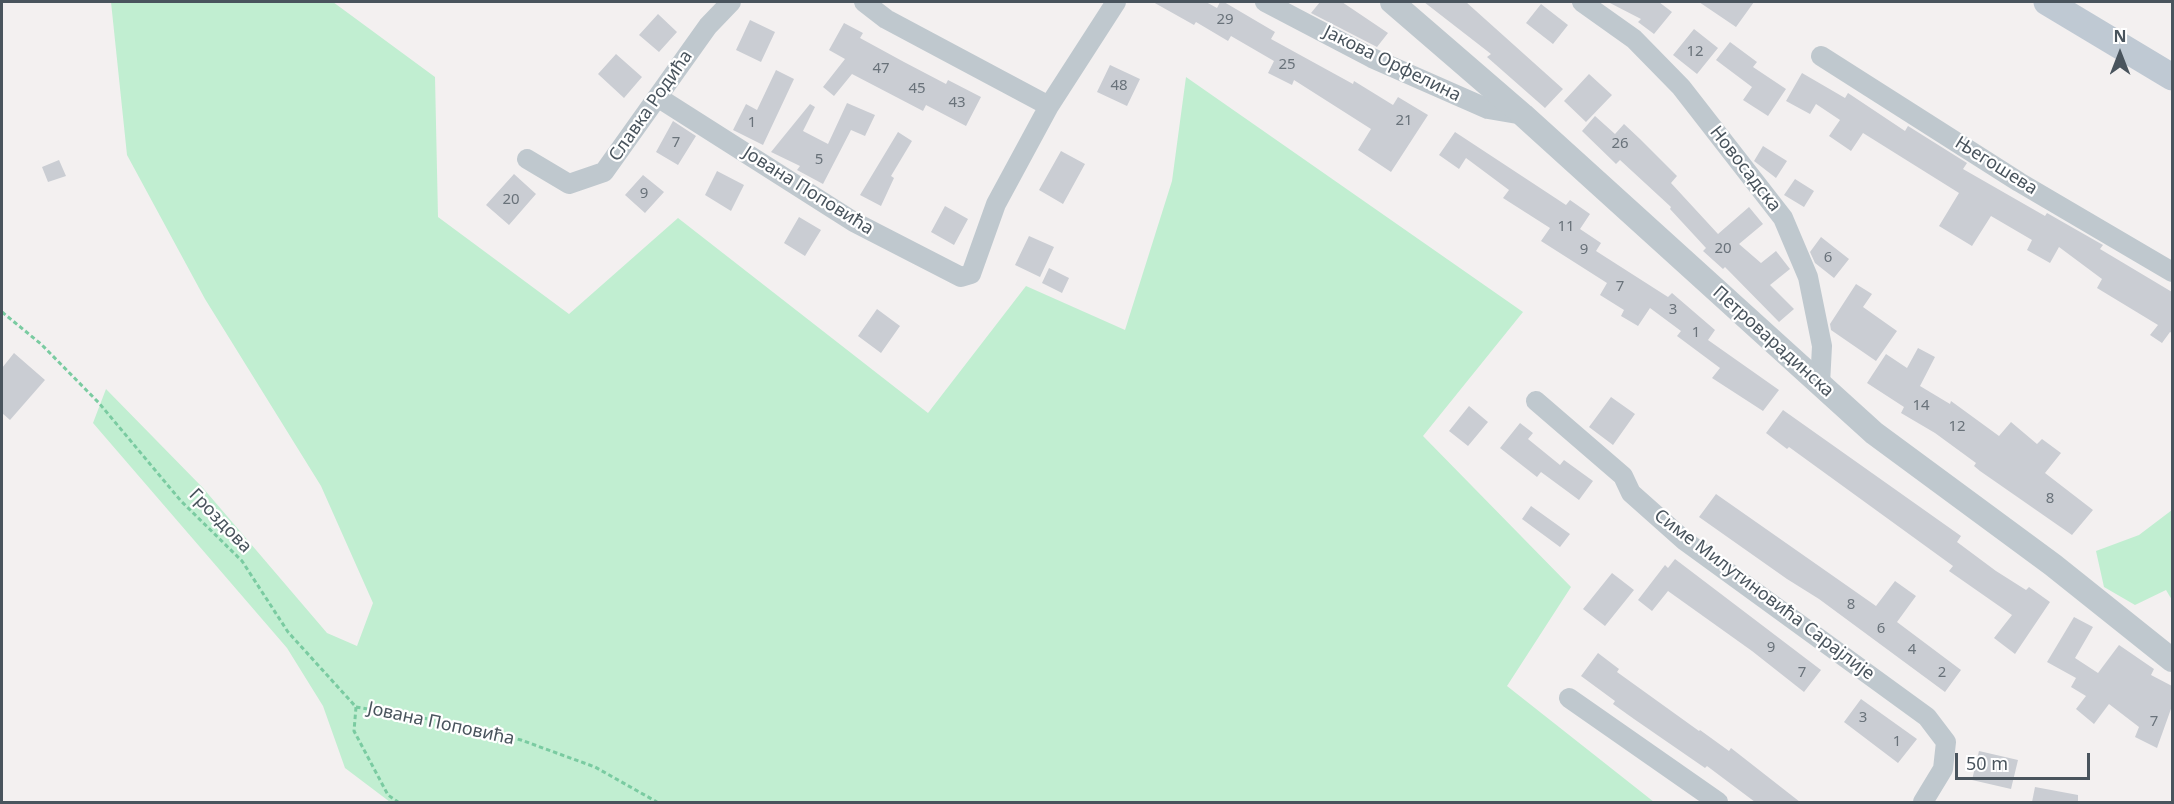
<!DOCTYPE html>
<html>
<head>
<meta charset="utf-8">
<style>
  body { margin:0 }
  #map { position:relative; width:2174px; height:804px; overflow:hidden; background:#f3f0f0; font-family:"Noto Sans",sans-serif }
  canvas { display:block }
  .frame { position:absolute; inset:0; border:3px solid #49545d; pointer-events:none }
  .north { position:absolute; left:2090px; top:24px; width:60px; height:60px; -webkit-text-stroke:4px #fff; paint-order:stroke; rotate:0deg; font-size:16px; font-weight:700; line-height:24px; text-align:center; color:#49545d }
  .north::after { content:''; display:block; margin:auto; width:21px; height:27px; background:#49545d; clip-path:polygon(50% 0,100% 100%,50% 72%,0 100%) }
  .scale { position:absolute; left:1955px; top:753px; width:135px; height:27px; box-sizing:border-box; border:3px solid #49545d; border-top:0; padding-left:8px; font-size:18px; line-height:21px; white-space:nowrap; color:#49545d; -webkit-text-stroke:4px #fff; paint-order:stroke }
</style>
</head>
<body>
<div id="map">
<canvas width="2174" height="804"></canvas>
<div class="frame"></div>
<div class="north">N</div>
<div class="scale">50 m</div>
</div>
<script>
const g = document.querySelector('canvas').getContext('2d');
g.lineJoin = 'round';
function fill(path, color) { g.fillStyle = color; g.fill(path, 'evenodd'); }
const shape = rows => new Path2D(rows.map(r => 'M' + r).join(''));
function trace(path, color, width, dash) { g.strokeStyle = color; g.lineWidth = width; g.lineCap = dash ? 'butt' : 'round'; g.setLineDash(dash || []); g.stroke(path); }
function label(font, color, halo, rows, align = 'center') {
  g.font = font + ' "Noto Sans",sans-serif'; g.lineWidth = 4.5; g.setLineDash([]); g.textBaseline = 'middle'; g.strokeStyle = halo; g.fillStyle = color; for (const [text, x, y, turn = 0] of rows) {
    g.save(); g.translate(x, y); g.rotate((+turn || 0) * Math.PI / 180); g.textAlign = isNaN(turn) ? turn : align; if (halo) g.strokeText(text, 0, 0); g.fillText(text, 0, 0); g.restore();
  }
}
fill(shape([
  [111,2,333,2,435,77,438,217,569,314,678,218,928,413,1026,286,1125,330,1172,181,1186,77,1523,312,1423,436,1571,587,1507,686,1654,802,390,802,345,768,323,706,287,648,93,423,106,389,203,488,327,633,357,646,373,603,321,486,205,299,127,155],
  [2172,510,2172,600,2166,590,2135,605,2104,587,2096,551,2139,535]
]), '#c1eed1');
fill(shape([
  [1153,2,1206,2,1217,8,1220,2,1224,2,1275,32,1271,39,1353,84,1354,81,1393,105,1398,97,1428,115,1391,172,1358,150,1371,129,1294,80,1292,85,1268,73,1274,61,1231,36,1228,41,1196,22,1194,25],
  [1320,2,1342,2,1388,33,1377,47,1311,13],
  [1424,2,1466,2,1563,89,1545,108,1487,57,1491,54],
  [1608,2,1659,2,1672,12,1654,34,1638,22,1641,19],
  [1699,2,1754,2,1736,27],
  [1541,4,1568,25,1553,44,1526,23],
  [658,14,677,32,659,52,639,35],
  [750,20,775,32,761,62,736,50],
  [844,23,863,33,860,38,904,62,946,84,948,80,981,97,966,126,926,105,923,111,852,74,834,96,823,87,845,59,829,50],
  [1694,29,1718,48,1697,74,1673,55],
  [1730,42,1757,62,1753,67,1786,89,1768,116,1743,100,1752,87,1716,60],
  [616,54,642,77,624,98,598,74],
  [1110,65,1140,79,1127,106,1097,92],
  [776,70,794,79,763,145,733,130,746,104,757,110],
  [1802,73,1845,98,1848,93,1905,131,1908,126,1967,163,1963,169,2045,216,2047,213,2103,245,2100,249,2172,292,2172,333,2170,332,2162,343,2150,335,2158,325,2097,288,2102,279,2059,247,2050,263,2027,250,2032,240,1991,216,1972,246,1939,226,1959,193,1863,133,1851,151,1829,136,1840,120,1816,104,1810,114,1786,101],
  [1589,74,1612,95,1586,122,1564,101],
  [847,103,875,115,865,136,851,130,823,184,797,170,800,166,771,152,810,104,815,107,803,131,828,144],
  [1595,116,1615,134,1624,124,1640,139,1677,176,1671,183,1718,234,1749,207,1763,224,1739,244,1761,263,1776,251,1790,269,1770,285,1794,309,1779,322,1725,267,1723,269,1703,251,1706,248,1670,209,1671,207,1620,160,1616,164,1582,131],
  [673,121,696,136,678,165,656,152],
  [898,132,912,141,891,176,894,178,881,206,860,195],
  [1455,132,1566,205,1570,200,1590,214,1580,229,1601,243,1596,251,1668,297,1672,293,1715,330,1708,340,1779,390,1763,411,1712,378,1720,368,1677,336,1681,331,1650,308,1638,326,1621,316,1624,310,1600,295,1607,283,1541,241,1550,228,1503,198,1509,190,1466,158,1459,169,1439,155],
  [1763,146,1787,161,1776,178,1754,161],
  [1061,151,1085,164,1063,204,1039,190],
  [59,160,66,176,48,182,42,167],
  [717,171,744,185,731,211,705,195],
  [514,174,536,194,509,225,486,205],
  [643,175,664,192,645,213,625,195],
  [1795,179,1814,191,1804,207,1784,195],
  [945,206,968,219,954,245,931,232],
  [799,217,821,230,805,256,784,243],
  [1029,236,1054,247,1040,277,1015,265],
  [1821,237,1849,259,1834,278,1815,263,1810,252],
  [1049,268,1069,278,1062,293,1042,283],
  [1856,284,1872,294,1863,307,1897,331,1876,361,1831,330,1830,324],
  [877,309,900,326,881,353,858,336],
  [1918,348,1935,357,1920,386,1950,404,1951,401,1999,436,2011,422,2037,444,2042,439,2061,453,2045,473,2093,510,2072,535,1980,471,1974,466,1976,463,1935,433,1901,413,1904,407,1867,383,1886,354,1907,368],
  [14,353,45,380,10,420,2,413,2,368],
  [1611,397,1635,414,1613,445,1589,427],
  [1469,406,1488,422,1468,446,1449,431],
  [1783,410,1961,536,1957,542,1996,571,2026,590,2029,587,2050,602,2015,654,1994,638,2012,615,1949,571,1953,566,1789,447,1787,449,1766,433],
  [1520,423,1533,433,1528,439,1560,465,1564,460,1593,481,1579,500,1541,472,1537,477,1500,448],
  [1716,494,1876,606,1895,581,1916,596,1897,622,1961,670,1945,692,1819,599,1787,579,1699,517],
  [1531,506,1570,534,1560,547,1522,519],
  [1675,559,1821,670,1804,692,1752,651,1668,591,1652,611,1638,600,1665,565,1668,568],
  [1612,573,1634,590,1605,626,1583,609],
  [2074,617,2093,627,2075,658,2098,673,2119,645,2154,669,2151,675,2172,686,2172,706,2157,748,2135,737,2139,727,2109,704,2094,724,2076,709,2086,696,2071,687,2076,678,2047,662],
  [1598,653,1619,669,1617,672,1699,731,1700,730,1729,751,1731,748,1800,802,1755,802,1707,766,1705,768,1634,719,1613,704,1615,701,1581,676],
  [1861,699,1917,739,1898,763,1844,722],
  [1979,751,2018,760,2011,789,1972,780],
  [2035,787,2078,795,2078,802,2032,802]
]), '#cacdd3');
trace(shape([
  [2,312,41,344,99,403,181,501,242,561,288,632,356,707,354,731,388,795,398,802],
  [356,707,464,725,521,740,595,767,657,802]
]), '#7acba1', 3, [4.5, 3]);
trace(shape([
  [864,2,886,19,1049,106],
  [1265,2,1372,58,1488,109,1523,115],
  [1582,2,1634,39,1681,87,1783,218,1808,277,1822,346,1820,384],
  [1821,56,2019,182,2172,272],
  [659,98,854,222,961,277,971,274,996,204,1049,106,1116,2],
  [527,159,569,184,604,172,708,26,731,2],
  [1536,401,1623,476,1631,493,1685,541,1927,717,1946,742,1943,769,1923,802],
  [1569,698,1718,802]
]), '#bfc8ce', 20);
trace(shape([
  [1392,2,1523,115,1874,433,2053,565,2172,660]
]), '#bfc8ce', 24);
trace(shape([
  [2047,2,2172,77]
]), '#bfc9d3', 27);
label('15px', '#69727a', null, [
  ["29",1225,20],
  ["12",1695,52],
  ["25",1287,65],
  ["47",881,69],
  ["48",1119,86],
  ["45",917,89],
  ["43",957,103],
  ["21",1404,121],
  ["1",752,123],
  ["7",676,143],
  ["26",1620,144],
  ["5",819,160],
  ["9",644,194],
  ["20",511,200],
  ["11",1566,227],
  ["20",1723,249],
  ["9",1584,250],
  ["6",1828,258],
  ["7",1620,287],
  ["3",1673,310],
  ["1",1696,333],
  ["14",1921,406],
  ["12",1957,427],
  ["8",2050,499],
  ["8",1851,605],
  ["6",1881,629],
  ["9",1771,648],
  ["4",1912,650],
  ["7",1802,673],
  ["2",1942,673],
  ["3",1863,718],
  ["7",2154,722],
  ["1",1897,742]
]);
label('18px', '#49545d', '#fff', [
  ["Јакова Орфелина",1392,64,26],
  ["Славка Родића",651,106,-55],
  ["Његошева",1996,166,32],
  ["Новосадска",1745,169,52],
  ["Јована Поповића",808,191,32],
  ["Петроварадинска",1773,342,42],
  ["Гроздова",220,521,46],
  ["Симе Милутиновића Сарајлије",1764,595,37],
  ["Јована Поповића",441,724,12]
]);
</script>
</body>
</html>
